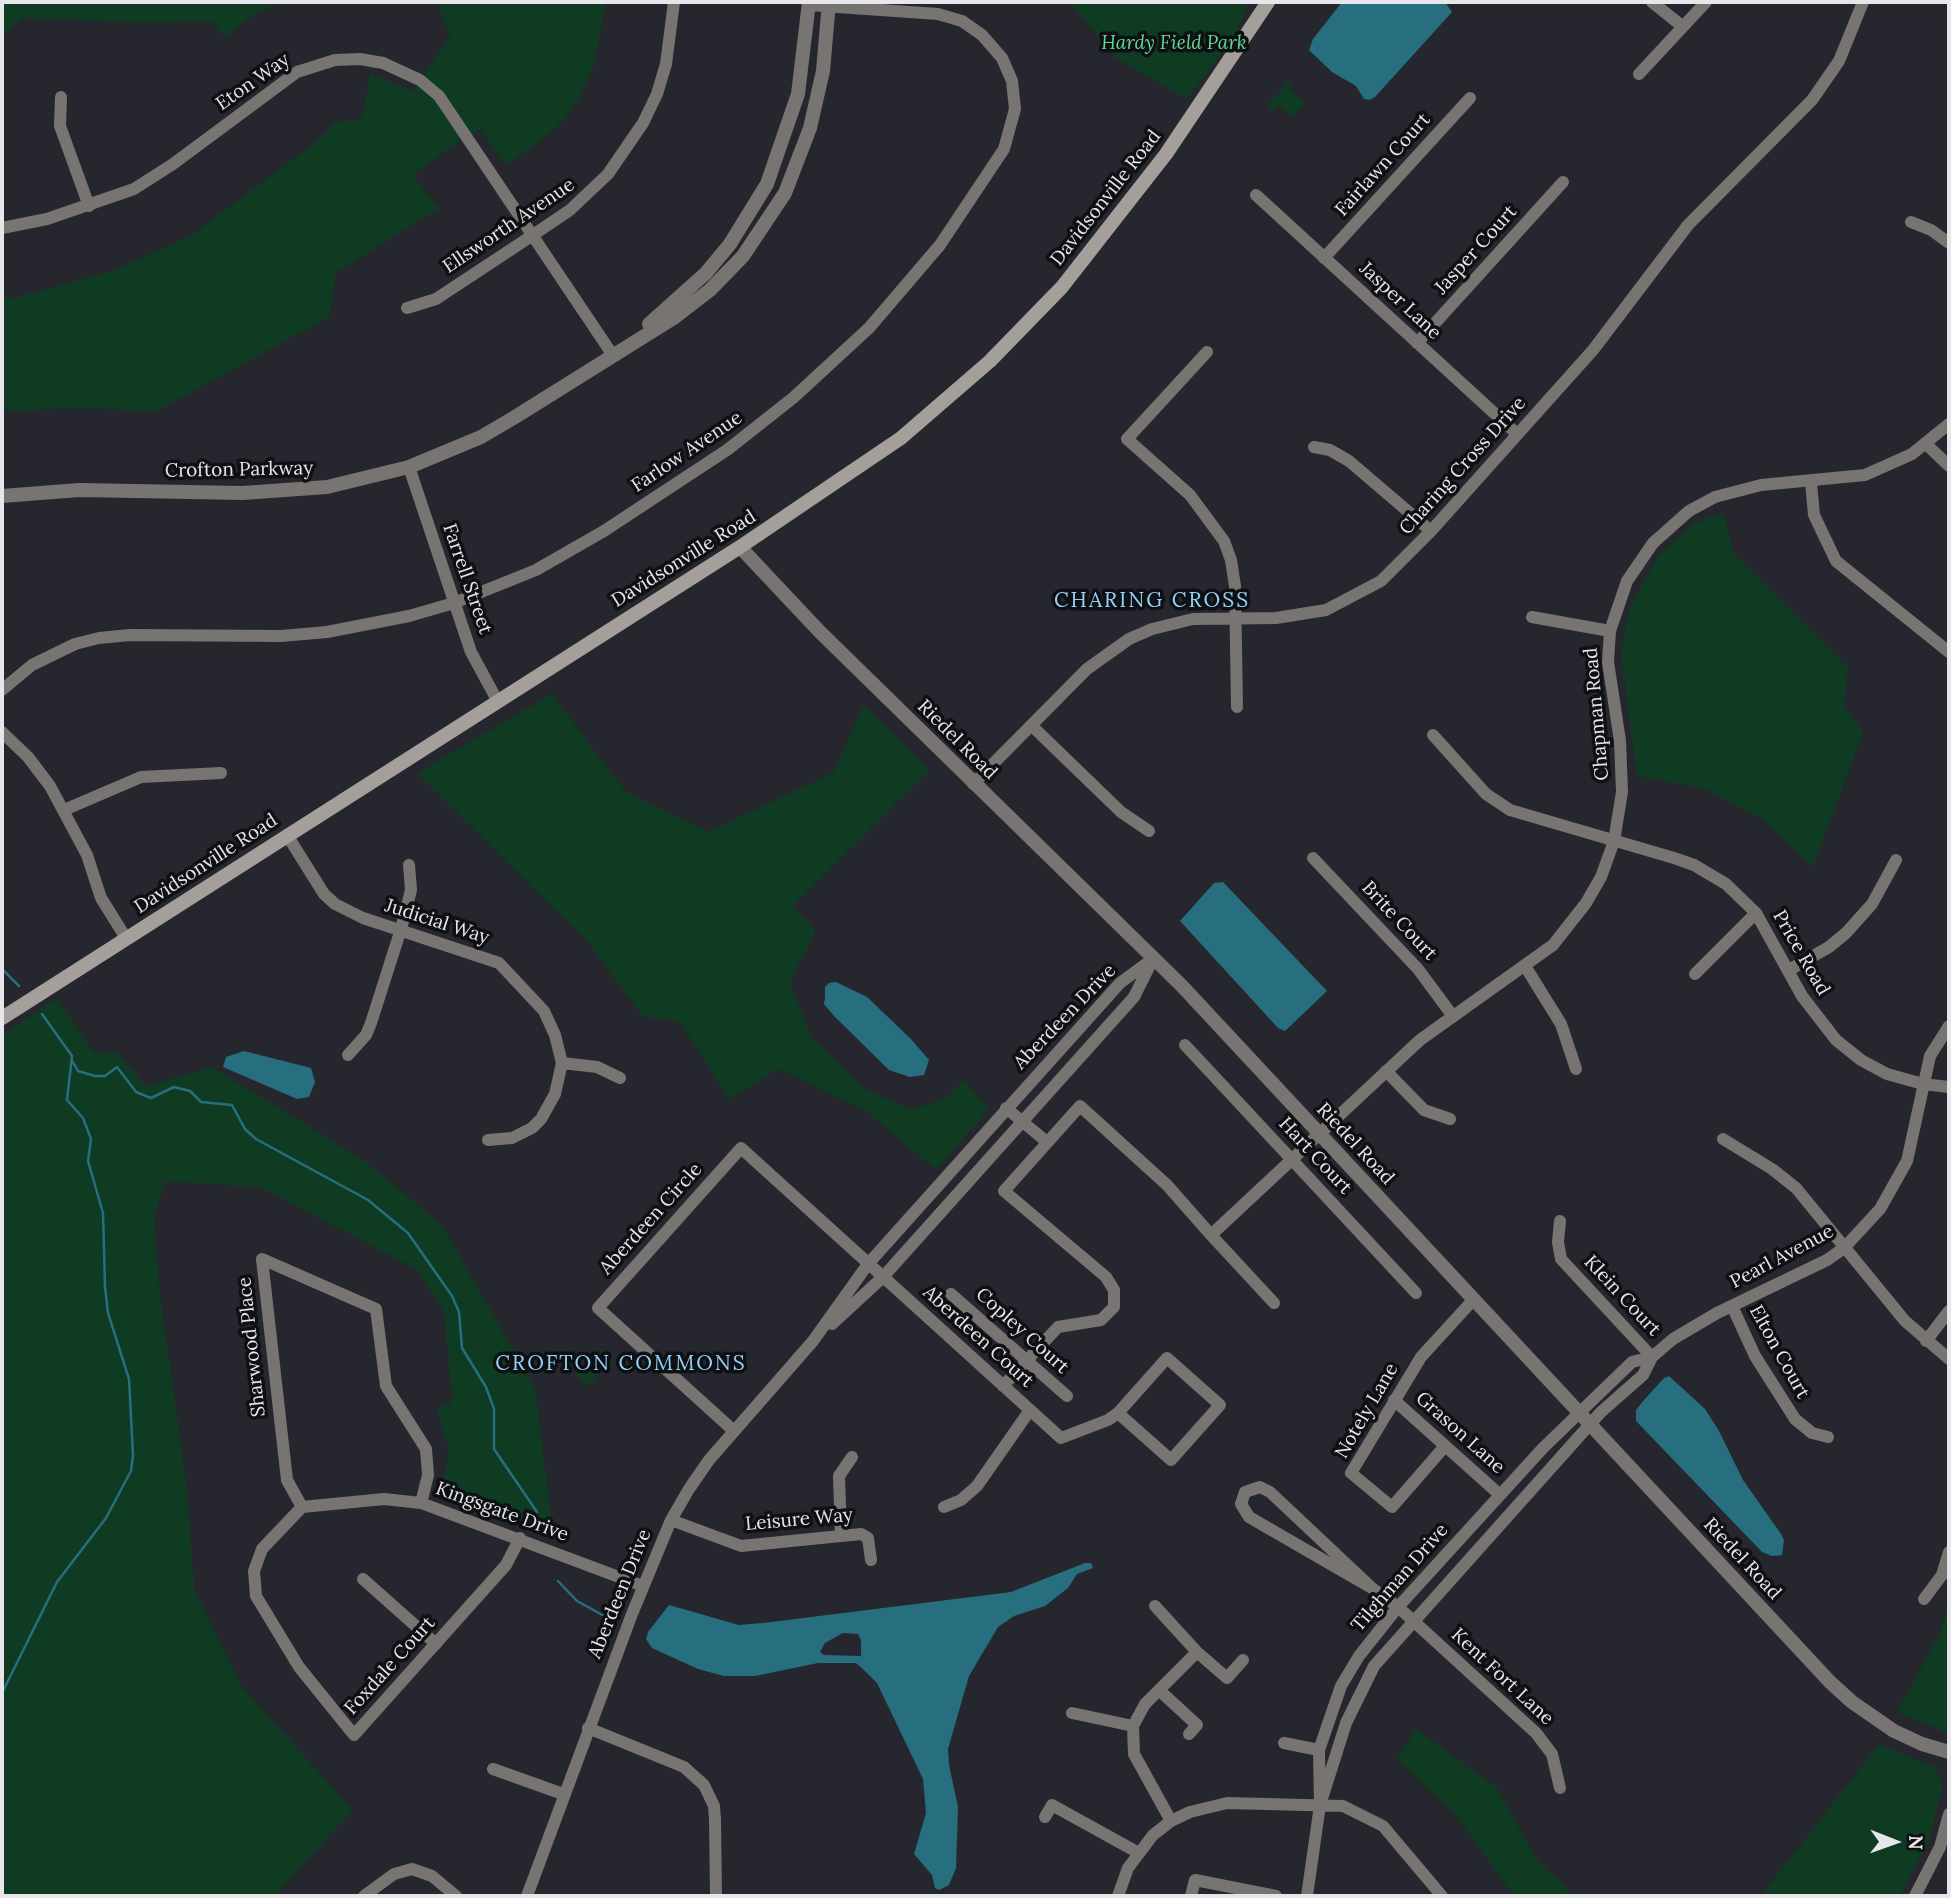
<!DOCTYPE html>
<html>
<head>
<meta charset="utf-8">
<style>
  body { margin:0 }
  #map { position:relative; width:1951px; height:1898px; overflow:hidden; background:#26272e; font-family:Lora,serif }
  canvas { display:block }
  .frame { position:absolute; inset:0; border:4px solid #e6e6eb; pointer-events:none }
  .north { position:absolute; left:1860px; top:1807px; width:70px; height:70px; -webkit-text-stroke:5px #0f1013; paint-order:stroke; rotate:91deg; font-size:19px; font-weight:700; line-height:28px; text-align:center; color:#e6e6eb }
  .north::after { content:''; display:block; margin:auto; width:24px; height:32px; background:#e6e6eb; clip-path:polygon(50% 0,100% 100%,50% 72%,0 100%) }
</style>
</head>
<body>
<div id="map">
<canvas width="1951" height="1898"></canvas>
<div class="frame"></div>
<div class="north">N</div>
</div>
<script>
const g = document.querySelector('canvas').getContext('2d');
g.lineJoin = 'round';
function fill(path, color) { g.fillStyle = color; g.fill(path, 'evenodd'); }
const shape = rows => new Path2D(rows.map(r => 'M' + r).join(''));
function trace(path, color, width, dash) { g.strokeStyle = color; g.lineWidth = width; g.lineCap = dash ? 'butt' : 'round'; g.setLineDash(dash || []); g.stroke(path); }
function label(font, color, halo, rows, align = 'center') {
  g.font = font + ' Lora,serif'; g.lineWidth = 7; g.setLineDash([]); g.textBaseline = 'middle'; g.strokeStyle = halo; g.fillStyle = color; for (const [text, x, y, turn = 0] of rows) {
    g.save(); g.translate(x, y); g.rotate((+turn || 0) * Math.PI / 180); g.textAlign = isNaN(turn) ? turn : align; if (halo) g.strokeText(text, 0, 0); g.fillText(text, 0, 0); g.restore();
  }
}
fill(shape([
  [2,2,284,2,257,13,224,37,211,21,152,23,24,18,2,36],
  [431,2,606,2,594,65,581,95,564,120,538,143,505,165,481,129,456,143,412,175,439,208,336,273,329,317,157,411,81,408,2,411,2,298,14,298,113,271,192,235,314,144,335,123,362,119,370,74,413,91,450,36,437,3],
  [1070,2,1249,2,1234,37,1186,99,1116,58],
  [1288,82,1292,85,1289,88,1305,103,1292,117,1279,105,1273,111,1267,105],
  [1724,512,1733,553,1848,667,1844,705,1863,732,1813,867,1765,821,1703,788,1637,776,1621,653,1630,607,1658,556,1693,524],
  [552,694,626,792,709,832,834,772,863,705,930,770,793,906,816,931,790,982,811,1037,866,1090,911,1109,945,1099,963,1080,989,1109,936,1170,866,1111,779,1069,729,1099,680,1022,642,1016,589,943,417,773],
  [57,998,94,1053,119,1053,146,1087,212,1067,365,1161,442,1225,535,1388,553,1533,442,1490,449,1451,437,1409,452,1402,444,1311,416,1269,260,1187,165,1181,154,1220,160,1295,187,1489,194,1589,242,1687,353,1810,274,1896,2,1896,2,1035],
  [601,1349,613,1362,587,1386,576,1374],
  [1949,1599,1949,1734,1897,1712,1940,1633],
  [1416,1729,1496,1787,1537,1860,1572,1893,1569,1896,1514,1896,1455,1814,1397,1759],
  [1879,1744,1934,1767,1943,1783,1928,1843,1900,1896,1761,1896]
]), '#0e3b22');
fill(shape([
  [1342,2,1445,2,1452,12,1375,97,1369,100,1364,99,1356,86,1332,72,1309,50,1313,39],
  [1223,882,1327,991,1285,1031,1278,1028,1180,921,1214,883],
  [836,982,867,997,911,1039,929,1060,924,1075,910,1077,889,1070,834,1016,824,1004,825,998,825,987,829,983],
  [244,1051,311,1068,315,1082,309,1097,297,1099,223,1067,226,1057],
  [1669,1376,1705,1409,1719,1431,1743,1480,1781,1534,1784,1540,1782,1555,1772,1556,1762,1552,1636,1421,1636,1410,1644,1400,1664,1378],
  [1085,1563,1091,1563,1093,1568,1077,1574,1068,1588,1045,1606,1014,1616,998,1627,969,1676,948,1749,949,1765,958,1807,956,1868,949,1885,939,1890,935,1888,932,1875,914,1854,926,1813,923,1779,877,1683,866,1672,856,1663,818,1663,755,1676,724,1676,698,1669,652,1648,646,1639,648,1632,669,1605,739,1625,763,1623,1011,1592],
  [843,1633,858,1634,861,1640,861,1656,824,1655,820,1652,825,1643]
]), '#276e7e');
trace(shape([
  [2,969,19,986],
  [73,1062,78,1071,95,1076,105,1076,117,1067,136,1092,151,1098,174,1087,190,1091,201,1102,232,1105,245,1129,256,1139,368,1200,408,1233,452,1296,459,1312,462,1348,486,1387,494,1409,494,1449,537,1512],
  [558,1581,577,1601,608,1618],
  [2,1693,57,1582,106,1518,131,1471,133,1456,129,1379,108,1313,105,1287,103,1213,88,1161,91,1139,83,1118,67,1100,72,1056,42,1014]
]), '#276e7e', 2.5);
trace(shape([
  [1652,2,1682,26],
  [1639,74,1706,2],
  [61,97,60,126,89,206],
  [1256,195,1517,434],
  [1911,222,1931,230,1949,243],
  [2,228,47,219,134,189,173,164,297,72,335,60,360,59,383,63,420,80,439,96,612,354],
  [1324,258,1470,98],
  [407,308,436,299,533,235,570,210,608,174,643,123,657,94,666,64,674,2],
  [1417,343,1563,182],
  [1207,352,1127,439,1190,495,1224,541,1231,560,1235,586,1237,707],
  [1927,445,1949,466],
  [1314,447,1330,450,1349,461,1431,531],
  [409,467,471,652,497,700],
  [1811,483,1814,515,1836,561,1949,652],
  [1532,617,1610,631],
  [2,690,32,665,75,644,99,638,130,635,281,636,327,632,409,616,454,603,536,570,604,531,727,450,793,398,869,328,940,245,1004,149,1015,109,1012,81,1002,58,982,35,962,21,938,14,809,5],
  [1032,726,1121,812,1149,831],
  [2,732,28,757,50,786,87,855,101,898,126,938],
  [1433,735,1486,794,1510,810,1674,858,1694,865,1726,884,1756,913,1802,996,1836,1040,1861,1060,1887,1074,1923,1084,1949,1087],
  [973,784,1087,669,1129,639,1152,629,1193,619,1276,618,1326,610,1381,581,1431,531,1593,350,1688,225,1812,100,1839,61,1863,2],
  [64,810,141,777,221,773],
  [287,835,324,894,335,904,363,918,499,963,544,1011,555,1035,562,1063,555,1094,541,1119,532,1128,512,1138,488,1140],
  [1313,858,1418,969,1452,1015],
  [1525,966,1561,1024,1576,1069],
  [1789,970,1829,947,1846,933,1872,904,1896,860],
  [1695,974,1756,913],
  [1185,1045,1416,1293],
  [348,1055,366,1035,371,1023,401,929,411,890,409,865],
  [562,1063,597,1067,620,1078],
  [1386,1071,1424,1110,1450,1119],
  [1006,1108,1047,1142],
  [1723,1139,1772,1169,1796,1188,1905,1321,1949,1359],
  [1560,1221,1558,1242,1561,1259,1652,1357],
  [1211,1235,1274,1303],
  [951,1294,1067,1396],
  [1732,1306,1755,1356,1795,1419,1812,1433,1828,1437],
  [832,1324,883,1277,1134,997,1152,961],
  [1926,1341,1949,1311],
  [1003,1386,1058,1327,1101,1320,1114,1307,1114,1290,1106,1277,1004,1191,1080,1106,1167,1185,1211,1235,1420,1040,1553,945,1586,903,1601,877,1614,841,1622,792,1620,741,1608,662,1610,631,1627,581,1653,543,1689,511,1715,497,1761,485,1865,475,1912,454,1949,424],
  [1394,1400,1499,1494],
  [734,1431,598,1308,741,1148,1061,1438,1108,1420,1118,1413,1167,1358,1220,1405,1171,1460,1118,1413],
  [1445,1446,1392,1507,1351,1473,1421,1357,1474,1299],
  [302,1507,287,1480,262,1259,376,1309,386,1386,426,1449,428,1475,421,1503],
  [302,1507,262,1549,254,1571,256,1596,299,1667,354,1735,506,1565,520,1538],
  [302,1507,384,1499,421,1503,643,1586],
  [944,1507,961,1500,977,1486,1030,1410],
  [671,1520,741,1546,861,1534,868,1538,871,1560],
  [841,1535,839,1476,852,1457],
  [363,1579,436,1644],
  [1372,1588,1249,1517,1241,1504,1245,1492,1260,1487,1270,1492,1372,1588,1398,1607,1536,1733,1552,1754,1560,1788],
  [1924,1599,1942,1575,1949,1552],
  [1155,1606,1197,1652,1227,1678,1243,1660],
  [1160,1691,1197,1725,1189,1734],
  [1072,1713,1133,1726],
  [588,1728,684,1767,704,1785,714,1806,715,1819,716,1896],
  [1284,1743,1319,1750],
  [493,1769,563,1794],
  [1320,1805,1346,1723,1374,1666,1601,1412,1643,1375,1652,1357,1673,1339,1717,1313,1827,1260,1844,1248,1880,1209,1907,1161,1930,1056,1949,1026],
  [1045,1817,1052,1805,1137,1852],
  [1171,1821,1134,1754,1133,1726,1145,1704,1197,1652],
  [364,1896,394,1874,412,1869,432,1876,456,1896],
  [527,1896,632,1614,671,1520,689,1489,709,1460,813,1341,868,1264,1120,983,1154,958],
  [1118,1896,1128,1868,1153,1835,1171,1821,1190,1812,1227,1803,1343,1806,1383,1826,1442,1896],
  [1191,1896,1195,1880,1276,1896],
  [1307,1896,1320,1805,1319,1750,1341,1686,1359,1656,1398,1607,1543,1448,1632,1362,1652,1357],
  [1915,1896,1940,1847,1949,1814]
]), '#777471', 12);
trace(shape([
  [649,324,706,273,730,244,767,184,798,94,809,2],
  [2,496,79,490,243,493,327,487,409,467,481,437,515,417,675,317,710,290,743,256,785,193,810,128,823,71,829,2],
  [740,547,820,632,1182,986,1830,1682,1852,1702,1894,1731,1922,1744,1949,1752]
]), '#777471', 14);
trace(shape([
  [2,1018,740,547,901,438,990,361,1062,287,1166,154,1268,2]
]), '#a49f9a', 14);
label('italic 19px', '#60da91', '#0f1013', [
  ["Hardy Field Park",1174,44]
]);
label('19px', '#e6e6eb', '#0f1013', [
  ["Eton Way",253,82,-35],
  ["Fairlawn Court",1383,165,-48],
  ["Davidsonville Road",1106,198,-52],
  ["Ellsworth Avenue",509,226,-34],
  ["Jasper Court",1476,250,-48],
  ["Jasper Lane",1400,301,43],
  ["Farlow Avenue",687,452,-34],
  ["Charing Cross Drive",1463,466,-48],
  ["Crofton Parkway",239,470,-1],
  ["Davidsonville Road",684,559,-32],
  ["Farrell Street",467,579,71],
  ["Chapman Road",1597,714,-95],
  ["Riedel Road",957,740,45],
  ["Davidsonville Road",206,864,-33],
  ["Brite Court",1399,921,47],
  ["Judicial Way",437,922,18],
  ["Price Road",1801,953,60],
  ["Aberdeen Drive",1065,1017,-46],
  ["Riedel Road",1355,1144,47],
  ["Hart Court",1315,1156,47],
  ["Aberdeen Circle",651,1219,-48],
  ["Pearl Avenue",1782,1257,-28],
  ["Klein Court",1622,1296,47],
  ["Copley Court",1022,1331,42],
  ["Aberdeen Court",978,1337,42],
  ["Sharwood Place",252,1347,-96],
  ["Elton Court",1779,1352,61],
  ["Notely Lane",1367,1411,-60],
  ["Grason Lane",1460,1433,42],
  ["Kingsgate Drive",502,1512,20],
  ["Leisure Way",799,1520,-5],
  ["Riedel Road",1742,1559,47],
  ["Tilghman Drive",1400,1578,-49],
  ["Aberdeen Drive",620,1594,-68],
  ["Foxdale Court",390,1666,-48],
  ["Kent Fort Lane",1502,1677,43]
]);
g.letterSpacing = '2px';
label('21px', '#94d2f5', '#0f1013', [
  ["CHARING CROSS",1152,601],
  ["CROFTON COMMONS",621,1364]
]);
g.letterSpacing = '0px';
</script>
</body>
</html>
